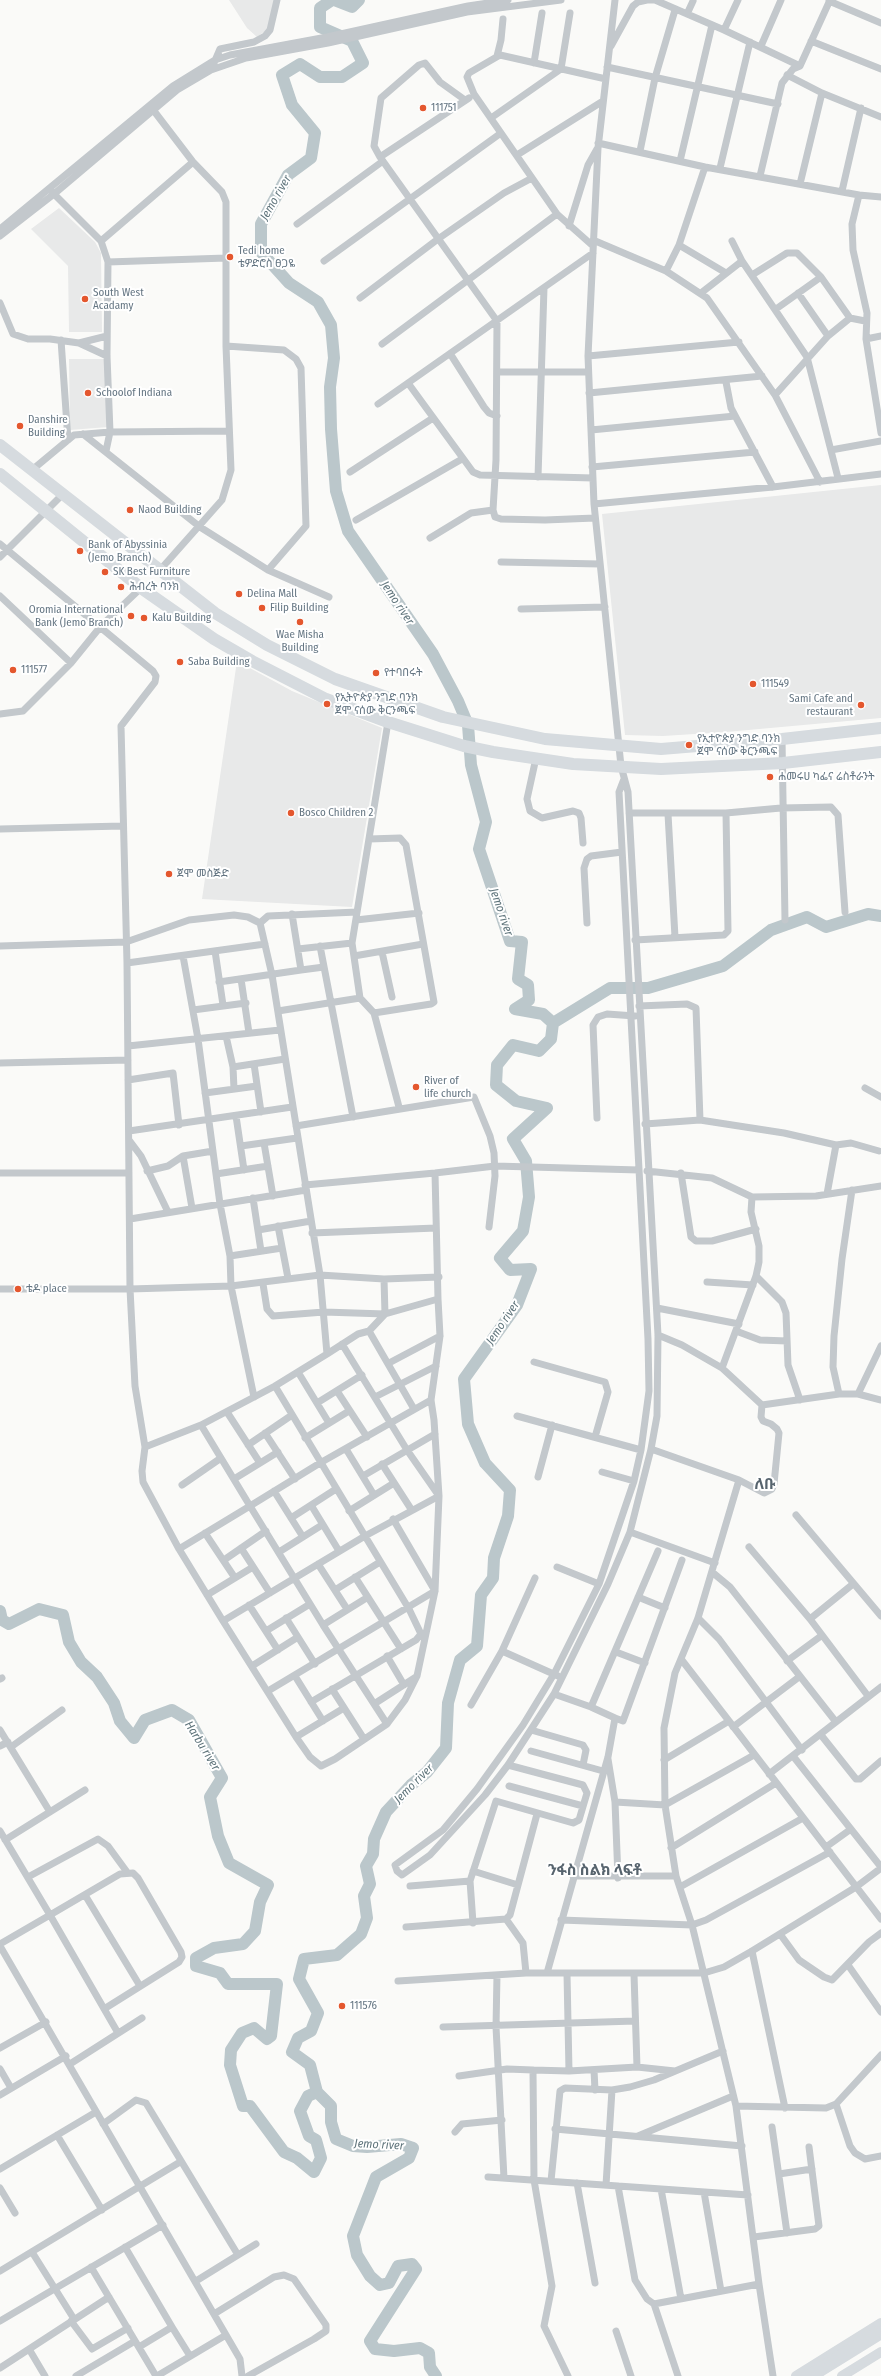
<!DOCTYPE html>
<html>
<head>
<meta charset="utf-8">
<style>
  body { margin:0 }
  canvas { display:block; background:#fafaf8 }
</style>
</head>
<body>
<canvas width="881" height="2376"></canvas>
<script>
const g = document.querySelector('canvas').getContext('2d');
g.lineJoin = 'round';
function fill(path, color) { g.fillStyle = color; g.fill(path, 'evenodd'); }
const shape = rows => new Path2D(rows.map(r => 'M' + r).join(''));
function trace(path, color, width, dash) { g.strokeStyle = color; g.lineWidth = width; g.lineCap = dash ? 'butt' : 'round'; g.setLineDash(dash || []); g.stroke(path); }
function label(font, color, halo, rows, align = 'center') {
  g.font = font + ' "Fira Sans Condensed","Noto Sans Ethiopic",sans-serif'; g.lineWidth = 4; g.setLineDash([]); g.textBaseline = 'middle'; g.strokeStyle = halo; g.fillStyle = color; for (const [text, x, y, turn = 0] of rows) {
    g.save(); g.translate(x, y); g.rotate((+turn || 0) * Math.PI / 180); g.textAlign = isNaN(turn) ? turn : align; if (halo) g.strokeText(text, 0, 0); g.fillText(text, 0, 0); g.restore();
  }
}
fill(shape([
  [229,0,274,0,268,29,257,37,247,28],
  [59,208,95,242,101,253,102,332,69,332,68,266,31,229],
  [69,359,105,359,108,427,70,430],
  [881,485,881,718,726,732,663,736,625,735,602,514],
  [237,661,292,691,382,728,352,907,202,899]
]), '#e8e9e9');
trace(shape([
  [332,0,320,8,320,27,352,41,363,63,342,77,320,77,300,64,282,75,292,105,315,133,311,158,288,175,261,224,261,252,289,283,318,302,331,325,334,358,330,387,331,429,336,491,348,531,433,654,458,701,468,725,471,765,486,822,479,849,510,941,522,942,518,979,528,985,529,1000,515,1009,543,1014,553,1023,551,1039,539,1051,513,1045,497,1065,496,1085,516,1101,547,1108,513,1139,526,1161,529,1197,523,1231,500,1258,510,1270,531,1269,517,1305,464,1379,468,1424,485,1463,510,1490,508,1516,494,1558,493,1578,481,1595,477,1646,460,1660,448,1703,446,1748,427,1772,411,1785,386,1812,374,1839,373,1854,366,1866,370,1884,364,1896,367,1918,361,1934,337,1955,304,1959,299,1979,318,2013,311,2031,298,2038,292,2052,310,2065,317,2092,331,2106,331,2122,336,2139,353,2146,367,2147,401,2144,413,2148,409,2158,376,2177,353,2236,357,2255,370,2276,380,2285,389,2283,398,2266,412,2264,416,2269,370,2341,375,2349,394,2351,420,2348,429,2353,430,2367,436,2376],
  [334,0,352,7,359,0],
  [553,1023,610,988,648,988,723,966,771,930,807,917,826,927,868,914,881,916],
  [0,1611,2,1620,9,1624,39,1609,63,1615,69,1642,81,1662,97,1677,114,1703,120,1721,134,1738,145,1720,172,1710,189,1720,222,1778,210,1797,218,1836,229,1863,268,1885,260,1902,255,1931,243,1944,214,1948,196,1958,196,1966,220,1973,228,1984,277,1984,271,2036,267,2039,254,2028,242,2033,231,2050,230,2065,243,2106,250,2106,284,2152,297,2158,314,2172,321,2158,316,2140,309,2136,300,2111,308,2096,317,2092]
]), '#bbc7cb', 12);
trace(shape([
  [615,0,598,148,588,356,594,504,621,766,628,792,658,1335,657,1416,651,1449,630,1532,608,1584,554,1694,508,1765,485,1795,430,1855,402,1875,397,1871,395,1865,443,1830,477,1789,523,1725,554,1674,599,1584,634,1481,641,1450,649,1391,648,1339,619,792,624,779],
  [649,0,655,0,724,30,800,66],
  [829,1,881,23],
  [687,14,693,1],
  [724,30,738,0],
  [811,41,881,69],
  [611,46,633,6,638,2,647,0],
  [761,46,781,0],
  [497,56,501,40,503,19],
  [214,63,220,49,254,42,265,36,270,30,277,0],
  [534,63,542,13],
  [607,67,778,104],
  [787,75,822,93,881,117],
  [465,100,440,82,425,63,419,65,381,98,374,146,380,157,497,321,496,460,493,510,495,517,501,519,545,520,595,518],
  [154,111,193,162,222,192,226,202,226,346,231,470,222,500,160,570],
  [491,118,561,69,570,13],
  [598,143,705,167,859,195,881,197],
  [640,151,655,78,675,10],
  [517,155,603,101],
  [380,157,469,98],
  [680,161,712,25],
  [720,168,750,42],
  [760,176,782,83,793,69,800,66,830,0],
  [800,184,822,93],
  [51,191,101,241,108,262,107,356,110,432,106,451],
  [842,191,861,108],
  [859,195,852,224,853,250,867,313,866,339,881,433],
  [297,224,383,161],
  [569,226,588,165,597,149],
  [0,229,173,86,215,60,230,55,327,37,468,6,508,0],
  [0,236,54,194,177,90,211,70,246,58,328,43,467,12,561,0],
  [593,240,666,271,707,298,775,395,820,482],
  [101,241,193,162],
  [732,241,742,261,807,357,838,478],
  [679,245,726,273],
  [593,246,557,214,474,94,467,77,469,73,500,55,606,79],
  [324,261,501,133],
  [108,262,226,258],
  [666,271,679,245,705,167],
  [752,275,787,253,797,253,821,277,850,318],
  [701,293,742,261],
  [798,293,828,336],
  [360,298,438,239,504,193,532,178],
  [0,303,13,334,28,339,50,339,79,343,107,356],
  [776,309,821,277],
  [866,339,881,336],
  [61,340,68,440],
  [79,343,107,336],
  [382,344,557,214],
  [226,346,284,350,296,359,301,368,306,526,268,570],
  [451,355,484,407,489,413,497,416],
  [588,356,739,342],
  [497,372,588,372],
  [726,382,731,408,773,487],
  [408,383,473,472,480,475,593,478],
  [589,393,762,376],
  [775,395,828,336,850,318,865,321],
  [378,404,593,253],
  [591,430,735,416],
  [83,434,200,527,268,570,329,597],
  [831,450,881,441],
  [592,467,755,452],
  [32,470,74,435,110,432,229,431],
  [350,472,433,418],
  [538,477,544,288],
  [594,504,773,487,881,474],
  [356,520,462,459],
  [430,538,471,513,493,510],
  [0,544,153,671,156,676,155,682,121,726,127,963,130,1289,135,1386,145,1447,201,1425],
  [0,557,63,494],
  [501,562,600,564],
  [0,596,71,663],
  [521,609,605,607],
  [0,714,23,711,71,663,101,626,141,588],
  [388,722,352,943,360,998,374,1013,399,1107],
  [782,739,785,920],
  [536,758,527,799,530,811,542,818,573,811,579,813,581,818,583,843],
  [629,813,726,813,781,808,831,807,838,815,845,912],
  [668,814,675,937],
  [0,829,122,826],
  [369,839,400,838,406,845,434,1002,431,1004,374,1013],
  [356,920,419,913],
  [587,923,584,868,587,859,591,856,622,852],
  [635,940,724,935,728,931,726,813],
  [0,946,126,942,189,920,234,915,248,917,260,923],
  [320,946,353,1117],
  [298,949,352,943],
  [215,951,223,1005],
  [382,952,392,997],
  [183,956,198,1039,220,1204,230,1256,231,1286,254,1397],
  [354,956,423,944],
  [127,963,265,944],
  [301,970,324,967],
  [241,979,249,1033],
  [219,982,301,970,292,914],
  [639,1006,687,1004,696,1008,700,1120],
  [193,1010,246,1003],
  [278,1011,360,998],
  [226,1036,233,1067,234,1089],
  [128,1046,280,1030],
  [0,1063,128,1060],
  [254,1064,261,1112],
  [233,1067,285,1059],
  [128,1080,173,1073,179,1125],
  [865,1088,881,1097],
  [205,1093,257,1086],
  [236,1116,244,1170],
  [597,1118,593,1025,598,1017,607,1014,635,1016],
  [645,1124,700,1120,784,1133,836,1145,851,1143,879,1151],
  [296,1126,474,1097,490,1136,494,1153,495,1176,489,1227],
  [129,1131,292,1107],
  [129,1140,141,1156,168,1212],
  [264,1143,273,1196],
  [241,1146,297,1138],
  [183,1156,192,1208],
  [147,1171,168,1166,183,1156,213,1151],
  [647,1171,712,1178,752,1197,816,1196,881,1186],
  [0,1173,129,1173],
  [435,1173,438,1299],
  [681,1173,691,1237,696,1241,712,1241,756,1229],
  [216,1174,268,1166],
  [305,1185,435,1173,495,1166,639,1170],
  [827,1194,836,1145],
  [253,1198,261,1251],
  [130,1219,306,1190],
  [278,1226,288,1278],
  [258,1230,311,1221],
  [312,1233,436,1228],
  [230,1256,282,1248],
  [756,1276,782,1302,786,1313,788,1365,800,1400],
  [707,1282,753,1285],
  [263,1284,267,1309,273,1316,324,1312,385,1314,384,1279],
  [0,1289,130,1289,231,1286,320,1275,384,1279,439,1277],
  [657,1308,739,1324],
  [369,1331,414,1409],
  [736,1331,760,1340,787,1341],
  [658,1335,682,1345,722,1368,762,1405,839,1394,858,1394,881,1400],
  [327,1354,358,1334,369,1331,385,1314,438,1299,440,1336,431,1400,434,1420,439,1496,365,1536,275,1386,327,1354,320,1275,272,975,260,923,268,916,357,912],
  [534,1362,605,1382,608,1392,595,1437],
  [389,1363,440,1336],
  [722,1368,756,1276,759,1262,759,1246,751,1212,752,1197],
  [298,1372,329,1423],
  [275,1386,201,1425,250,1506,179,1549,223,1621,365,1536,409,1609,421,1634,416,1640,311,1702],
  [337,1391,367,1437],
  [839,1394,833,1367,834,1336,842,1259,852,1190],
  [858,1394,881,1346],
  [375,1397,436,1366],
  [317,1403,362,1375],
  [227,1412,260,1463],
  [517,1416,641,1450],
  [265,1433,295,1479],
  [305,1438,349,1411],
  [248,1445,292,1415],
  [145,1447,142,1471,143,1482,179,1549],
  [346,1449,374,1495],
  [651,1449,739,1480,698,1618,675,1673,664,1728,665,1805,676,1876,692,1925,736,2106,759,2284,773,2376],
  [382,1464,411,1509],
  [602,1472,634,1481],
  [363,1476,435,1434],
  [538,1477,552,1425],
  [234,1479,278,1452],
  [739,1480,764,1493,772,1489,774,1484,779,1433,777,1429,771,1424,763,1421,761,1417,762,1405],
  [182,1485,221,1458],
  [274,1491,303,1537],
  [311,1505,339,1551],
  [349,1511,394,1483],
  [796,1515,881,1616],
  [291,1518,336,1489],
  [630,1532,715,1563],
  [205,1533,235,1578],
  [749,1547,810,1619,868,1696],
  [241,1548,270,1593],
  [279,1552,322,1525],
  [224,1560,266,1531],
  [318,1564,347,1609],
  [557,1567,599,1584],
  [712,1572,730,1587,836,1722],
  [355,1577,401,1649],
  [335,1590,380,1562],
  [207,1595,253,1567],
  [638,1597,665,1608],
  [249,1605,278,1650],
  [286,1618,315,1664],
  [698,1618,719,1639,802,1750],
  [810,1619,853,1584],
  [223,1621,296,1737,310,1757,321,1766,335,1759,387,1724,405,1700,417,1676,435,1591,439,1496,407,1450,342,1344],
  [323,1625,368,1597],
  [266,1631,310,1604],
  [502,1651,558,1676],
  [616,1652,645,1663],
  [387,1656,404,1685],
  [681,1659,729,1721],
  [787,1661,821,1636],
  [252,1666,298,1637],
  [295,1676,323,1721],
  [0,1679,2,1678],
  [332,1689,364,1739],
  [268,1691,435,1591,393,1519],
  [554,1694,591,1707],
  [374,1704,416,1677],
  [471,1705,502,1651,535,1578],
  [615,1718,591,1707,658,1551],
  [387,1724,323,1625,250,1506,320,1463,431,1400],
  [733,1727,799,1677],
  [0,1730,50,1812],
  [531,1730,583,1745,586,1750,583,1765],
  [821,1735,856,1779,860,1779,881,1761],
  [296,1737,344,1708],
  [0,1746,8,1742],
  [11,1747,62,1710],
  [531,1751,603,1771],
  [793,1756,881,1867],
  [608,1759,615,1802],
  [664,1760,729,1721,881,1919],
  [769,1774,881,1687],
  [509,1786,583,1806],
  [0,1831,50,1915,0,1944],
  [5,1840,85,1790],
  [826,1847,851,1829],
  [671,1848,776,1783],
  [473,1871,518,1885],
  [573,1876,676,1876],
  [28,1877,98,1839,108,1846,127,1872],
  [618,1878,615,1802,665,1805,754,1755],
  [410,1886,470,1881],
  [680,1887,803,1818],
  [85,1895,140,1986],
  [506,1919,523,1943,526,1973],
  [561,1920,692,1925,706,1920,830,1852],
  [473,1923,470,1881,496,1801,573,1823,579,1820,587,1793,583,1785,508,1765],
  [406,1927,506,1919,510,1915,537,1814],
  [780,1934,799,1960,824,1977,832,1980,869,1942,881,1933],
  [0,1946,240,2359,242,2376],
  [752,1951,785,2108],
  [848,1965,881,2012],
  [547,1973,608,1757,615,1718,623,1721,682,1560],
  [567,1974,569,2071],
  [634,1974,637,2067],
  [497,1975,496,2027,504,2178],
  [398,1981,526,1973,704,1973,724,1967,752,1951,856,1887,881,1868],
  [104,2009,179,1962,182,1957,181,1952,138,1878,133,1873,120,1874,50,1915,118,2033],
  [443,2027,635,2021],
  [0,2048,46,2022],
  [70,2064,142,2018],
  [0,2069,11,2088],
  [594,2070,595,2090],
  [459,2076,507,2069,533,2070],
  [0,2095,66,2056],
  [836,2104,850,2146,855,2153,865,2159,881,2156],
  [736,2106,826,2108,836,2104,881,2055],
  [103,2124,136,2100,146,2103,238,2255,196,2281],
  [772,2127,787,2233],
  [555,2129,742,2146],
  [455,2132,462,2124,502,2120],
  [57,2135,102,2210],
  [638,2136,733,2096],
  [0,2169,96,2112],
  [779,2174,812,2169],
  [488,2177,748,2195],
  [551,2181,560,2091,565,2088,612,2090,630,2087,654,2080,723,2051],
  [577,2183,595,2283],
  [606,2185,612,2090],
  [618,2186,635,2280,647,2299,654,2304,678,2376],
  [0,2188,15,2213],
  [661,2189,681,2299],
  [704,2192,721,2291],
  [754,2237,815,2229,819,2226,809,2147],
  [125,2247,172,2327,139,2347],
  [32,2252,74,2319],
  [238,2255,256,2244],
  [91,2267,156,2376],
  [0,2271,180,2162],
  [654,2304,759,2284],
  [214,2314,274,2277,284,2275,294,2279,326,2325,326,2331,314,2339,248,2376],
  [0,2321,163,2225],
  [71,2321,92,2349,128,2328],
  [172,2327,190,2356],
  [616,2331,631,2376],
  [29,2349,45,2376],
  [0,2368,109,2297],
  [76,2376,135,2341],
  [157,2376,226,2335],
  [568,2376,544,2326,552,2286,534,2180,533,2070,569,2071,637,2067,675,2071]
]), '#c3c8cc', 7);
trace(shape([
  [796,2376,881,2323],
  [842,2376,881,2352]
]), '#d6dbdf', 10);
trace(shape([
  [0,445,215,613,267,645,335,679,443,717,545,739,661,749,782,739,881,728],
  [0,474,141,588,214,639,252,661,326,699,388,722,464,746,493,752,573,764,661,769,783,763,881,752]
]), '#d6dbdf', 12);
trace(shape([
  [810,2376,881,2332]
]), '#d6dbdf', 14);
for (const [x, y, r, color] of [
  [423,108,4,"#e4572e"],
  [230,257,4,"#e4572e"],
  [85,299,4,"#e4572e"],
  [88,393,4,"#e4572e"],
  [20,426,4,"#e4572e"],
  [130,510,4,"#e4572e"],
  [80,551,4,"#e4572e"],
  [105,572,4,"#e4572e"],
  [121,587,4,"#e4572e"],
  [239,594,4,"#e4572e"],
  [262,608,4,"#e4572e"],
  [131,616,4,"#e4572e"],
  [144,618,4,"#e4572e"],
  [300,622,4,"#e4572e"],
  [180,662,4,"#e4572e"],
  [13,670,4,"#e4572e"],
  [376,673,4,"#e4572e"],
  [753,684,4,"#e4572e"],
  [327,704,4,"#e4572e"],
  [861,705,4,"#e4572e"],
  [689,745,4,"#e4572e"],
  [770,777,4,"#e4572e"],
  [291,813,4,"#e4572e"],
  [169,874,4,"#e4572e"],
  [416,1087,4,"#e4572e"],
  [18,1289,4,"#e4572e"],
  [342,2006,4,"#e4572e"]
]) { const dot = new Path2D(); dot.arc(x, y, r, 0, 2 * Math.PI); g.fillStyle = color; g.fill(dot); trace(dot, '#fff', 1.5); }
label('11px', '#657683', '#fff', [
  ["111751",431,108],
  ["Tedi home",238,251],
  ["ቴዎድሮስ ፀጋዬ",238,264],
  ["South West",93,293],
  ["Acadamy",93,306],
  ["Schoolof Indiana",96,393],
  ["Danshire",28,420],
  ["Building",28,433],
  ["Naod Building",138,510],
  ["Bank of Abyssinia",88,545],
  ["(Jemo Branch)",88,558],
  ["SK Best Furniture",113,572],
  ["ሕብረት ባንክ",129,587],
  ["Delina Mall",247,594],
  ["Filip Building",270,608],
  ["Oromia International",123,610,"right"],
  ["Bank (Jemo Branch)",123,623,"right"],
  ["Kalu Building",152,618],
  ["Wae Misha",300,635,"center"],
  ["Building",300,648,"center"],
  ["Saba Building",188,662],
  ["111577",21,670],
  ["የተባበሩት",384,673],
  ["111549",761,684],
  ["የኢትዮጵያ ንግድ ባንክ",335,698],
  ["ጀሞ ናሰው ቅርንጫፍ",335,711],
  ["Sami Cafe and",853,699,"right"],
  ["restaurant",853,712,"right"],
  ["የኢተዮጵያ ንግድ ባንክ",697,739],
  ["ጀሞ ናሰው ቅርንጫፍ",697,752],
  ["ሐመሩሀ ካፌና ሬስቶራንት",778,777],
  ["Bosco Children 2",299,813],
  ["ጀሞ መስጅድ",177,874],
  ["River of",424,1081],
  ["life church",424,1094],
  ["ቴዶ place",26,1289],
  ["111576",350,2006]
], 'left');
label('italic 12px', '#60757c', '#fff', [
  ["Jemo river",276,198,-60],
  ["Jemo river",397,603,56],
  ["Jemo river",501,912,71],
  ["Jemo river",503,1323,-56],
  ["Harbu river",202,1746,58],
  ["Jemo river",414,1784,-45],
  ["Jemo river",379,2145,3]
]);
label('bold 15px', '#57646e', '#fff', [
  ["ለቡ",765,1485],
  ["ንፋስ ስልክ ላፍቶ",595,1871]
]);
</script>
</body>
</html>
